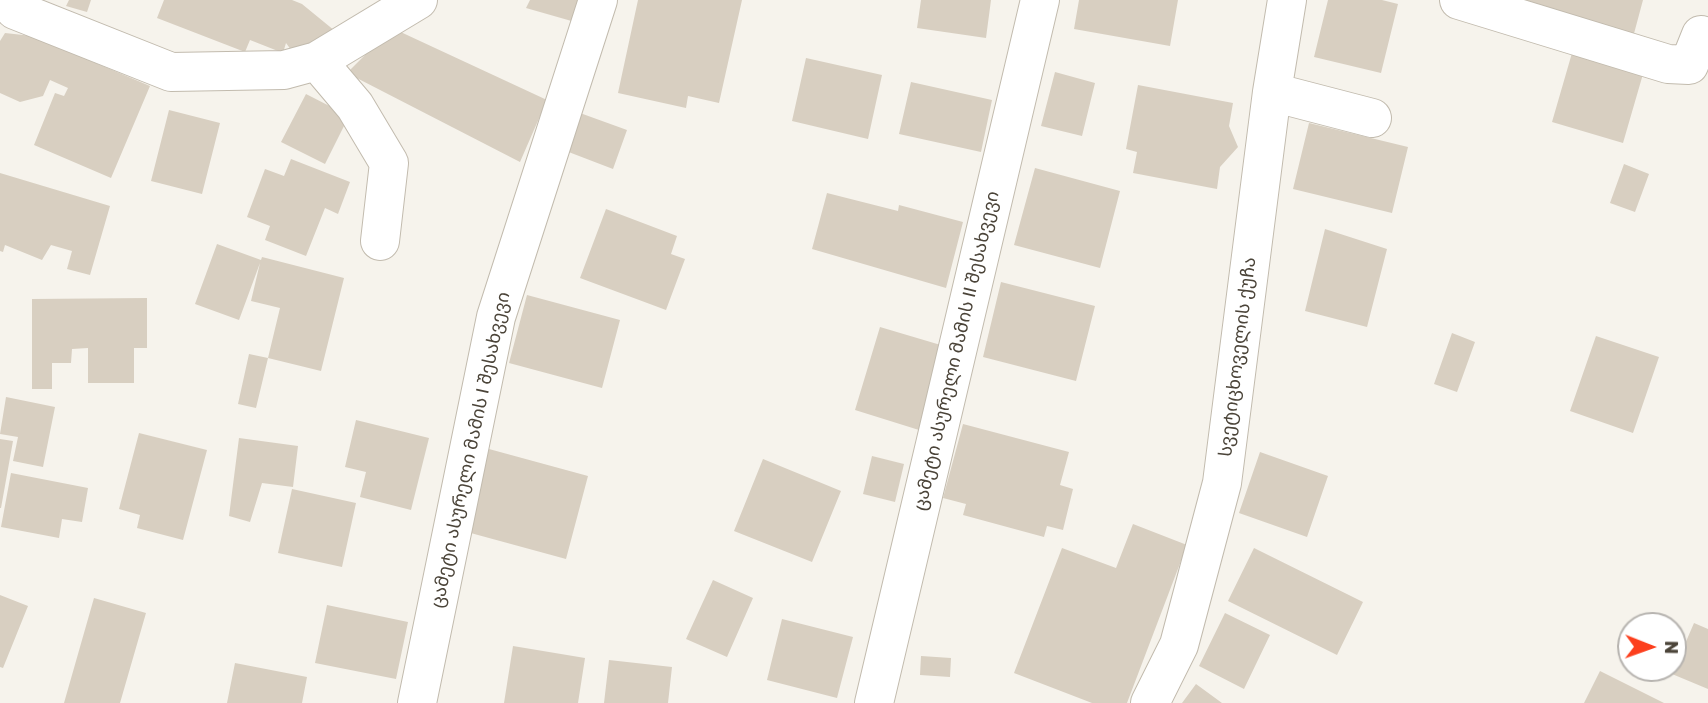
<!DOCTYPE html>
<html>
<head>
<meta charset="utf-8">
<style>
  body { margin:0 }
  #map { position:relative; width:1708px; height:703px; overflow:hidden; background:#f6f3ec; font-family:Rubik,sans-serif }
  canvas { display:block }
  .north { position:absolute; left:1617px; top:612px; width:70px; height:70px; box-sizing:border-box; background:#fff; border:2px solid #b7b4b0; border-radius:50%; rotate:91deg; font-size:19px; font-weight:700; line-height:28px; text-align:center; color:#4b4439 }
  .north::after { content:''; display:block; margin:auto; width:24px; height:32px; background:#fc3f1d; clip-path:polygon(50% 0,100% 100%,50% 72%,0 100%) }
</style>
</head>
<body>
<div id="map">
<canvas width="1708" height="703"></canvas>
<div class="north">N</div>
</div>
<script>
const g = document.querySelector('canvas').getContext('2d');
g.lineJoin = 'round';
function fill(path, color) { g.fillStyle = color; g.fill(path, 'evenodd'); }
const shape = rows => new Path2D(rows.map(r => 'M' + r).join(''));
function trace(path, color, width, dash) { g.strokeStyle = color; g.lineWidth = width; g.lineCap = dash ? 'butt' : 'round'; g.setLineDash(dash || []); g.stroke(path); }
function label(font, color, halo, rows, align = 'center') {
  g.font = font + ' Rubik,"Noto Sans Georgian",sans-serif'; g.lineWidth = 6; g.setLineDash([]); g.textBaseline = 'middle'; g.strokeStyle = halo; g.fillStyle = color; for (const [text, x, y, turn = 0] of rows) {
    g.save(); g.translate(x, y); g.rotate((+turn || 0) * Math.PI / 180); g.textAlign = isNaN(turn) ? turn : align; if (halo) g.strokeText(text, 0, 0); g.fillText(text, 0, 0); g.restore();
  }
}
fill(shape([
  [69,0,91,0,87,12,66,6],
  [164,0,292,0,302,4,335,31,294,54,286,43,283,53,250,40,245,52,157,18],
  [530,0,582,0,575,22,526,8],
  [638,0,742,0,719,103,688,96,686,108,618,93],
  [921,0,991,0,986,38,917,28],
  [1079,0,1178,0,1170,46,1074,29],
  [1328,0,1382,0,1398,4,1381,73,1314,57],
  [1493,0,1643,0,1632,41],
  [392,28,547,100,520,162,347,73],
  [5,33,32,36,150,86,111,178,34,145,55,93,64,96,68,88,50,80,43,96,20,102,0,93,0,41],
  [1572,53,1643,74,1623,143,1552,122],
  [806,58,882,75,868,139,792,121],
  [1055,72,1095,83,1082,136,1041,126],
  [911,82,992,100,981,152,899,134],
  [1138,85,1233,103,1229,126,1238,147,1220,167,1217,189,1133,173,1137,152,1126,149],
  [306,94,349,116,325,164,281,142],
  [169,110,220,123,202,194,151,181],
  [580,113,627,130,613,169,566,151],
  [1309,123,1408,147,1392,213,1293,189],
  [291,159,350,182,338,214,325,208,306,256,265,240,270,226,247,217,265,169,284,176],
  [1624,164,1649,174,1635,212,1610,203],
  [1035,168,1120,191,1100,268,1014,245],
  [0,173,110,206,90,275,67,269,72,251,51,245,42,260,5,245,3,252,0,251],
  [827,193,898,211,899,205,963,222,946,288,812,249],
  [606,209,677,236,671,254,685,259,666,310,580,278],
  [1325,229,1387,249,1367,327,1305,311],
  [217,244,261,260,262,257,344,278,321,371,268,358,280,308,251,301,260,263,239,320,195,304],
  [1001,282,1095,306,1076,381,983,357],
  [527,295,620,320,602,388,509,363],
  [147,298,147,348,134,348,134,383,88,383,88,348,72,349,71,363,52,363,52,389,32,389,32,299],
  [880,327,944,346,919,430,855,410],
  [1452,333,1475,342,1457,392,1434,384],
  [1596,336,1659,357,1633,433,1570,411],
  [249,354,268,358,256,408,238,404],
  [6,397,55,407,43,467,13,461,18,437,0,434],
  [356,420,429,438,411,510,360,497,366,472,345,467],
  [963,424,1069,452,1060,485,1073,489,1063,530,1047,526,1044,537,963,515,966,504,943,498],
  [139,433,207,450,183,540,137,528,140,515,119,509],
  [239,438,298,446,293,487,262,483,250,522,229,516],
  [0,439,13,441,1,508,0,508],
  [489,449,588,476,566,559,467,532],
  [1260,452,1328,476,1307,537,1239,513],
  [872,456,904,464,895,502,863,494],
  [763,459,841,491,812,562,734,531],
  [11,473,88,488,82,522,62,519,59,538,1,527],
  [292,489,356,503,342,567,278,553],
  [1133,524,1187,545,1127,703,1092,703,1014,673,1062,548,1116,568],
  [1254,548,1363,602,1337,655,1228,601],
  [713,580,753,598,727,657,686,639],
  [0,595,28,606,3,668,0,667],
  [94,598,146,613,120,703,64,703],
  [327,605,408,622,396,679,315,663],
  [1225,613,1270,635,1244,689,1199,666],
  [782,619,853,637,837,698,767,680],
  [1694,623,1708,629,1708,689,1672,674],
  [513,646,585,658,578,703,504,703],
  [921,656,951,658,950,677,920,675],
  [609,660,672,667,668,703,604,703],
  [235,663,307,677,302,703,227,703],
  [1600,671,1664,703,1584,703],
  [1196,684,1222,703,1182,703]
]), '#d8cfc1');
const minor = shape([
  [1459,0,1668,64,1689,65,1701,35],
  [15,10,171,72,284,70,317,61,418,0],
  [317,61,355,106,389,163,380,241],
  [1272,92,1372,118],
  [417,703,496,317,598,0],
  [874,703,1040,0],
  [1150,703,1179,645,1222,483,1272,92,1287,0]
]);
trace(minor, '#c2bbae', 40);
trace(minor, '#fff', 38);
label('18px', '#4b4439', '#fff', [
  ["ცამეტი ასურელი მამის II შესახვევი",957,351,-77],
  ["სვეტიცხოველის ქუჩა",1238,357,-83],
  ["ცამეტი ასურელი მამის I შესახვევი",471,450,-78]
]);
</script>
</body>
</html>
